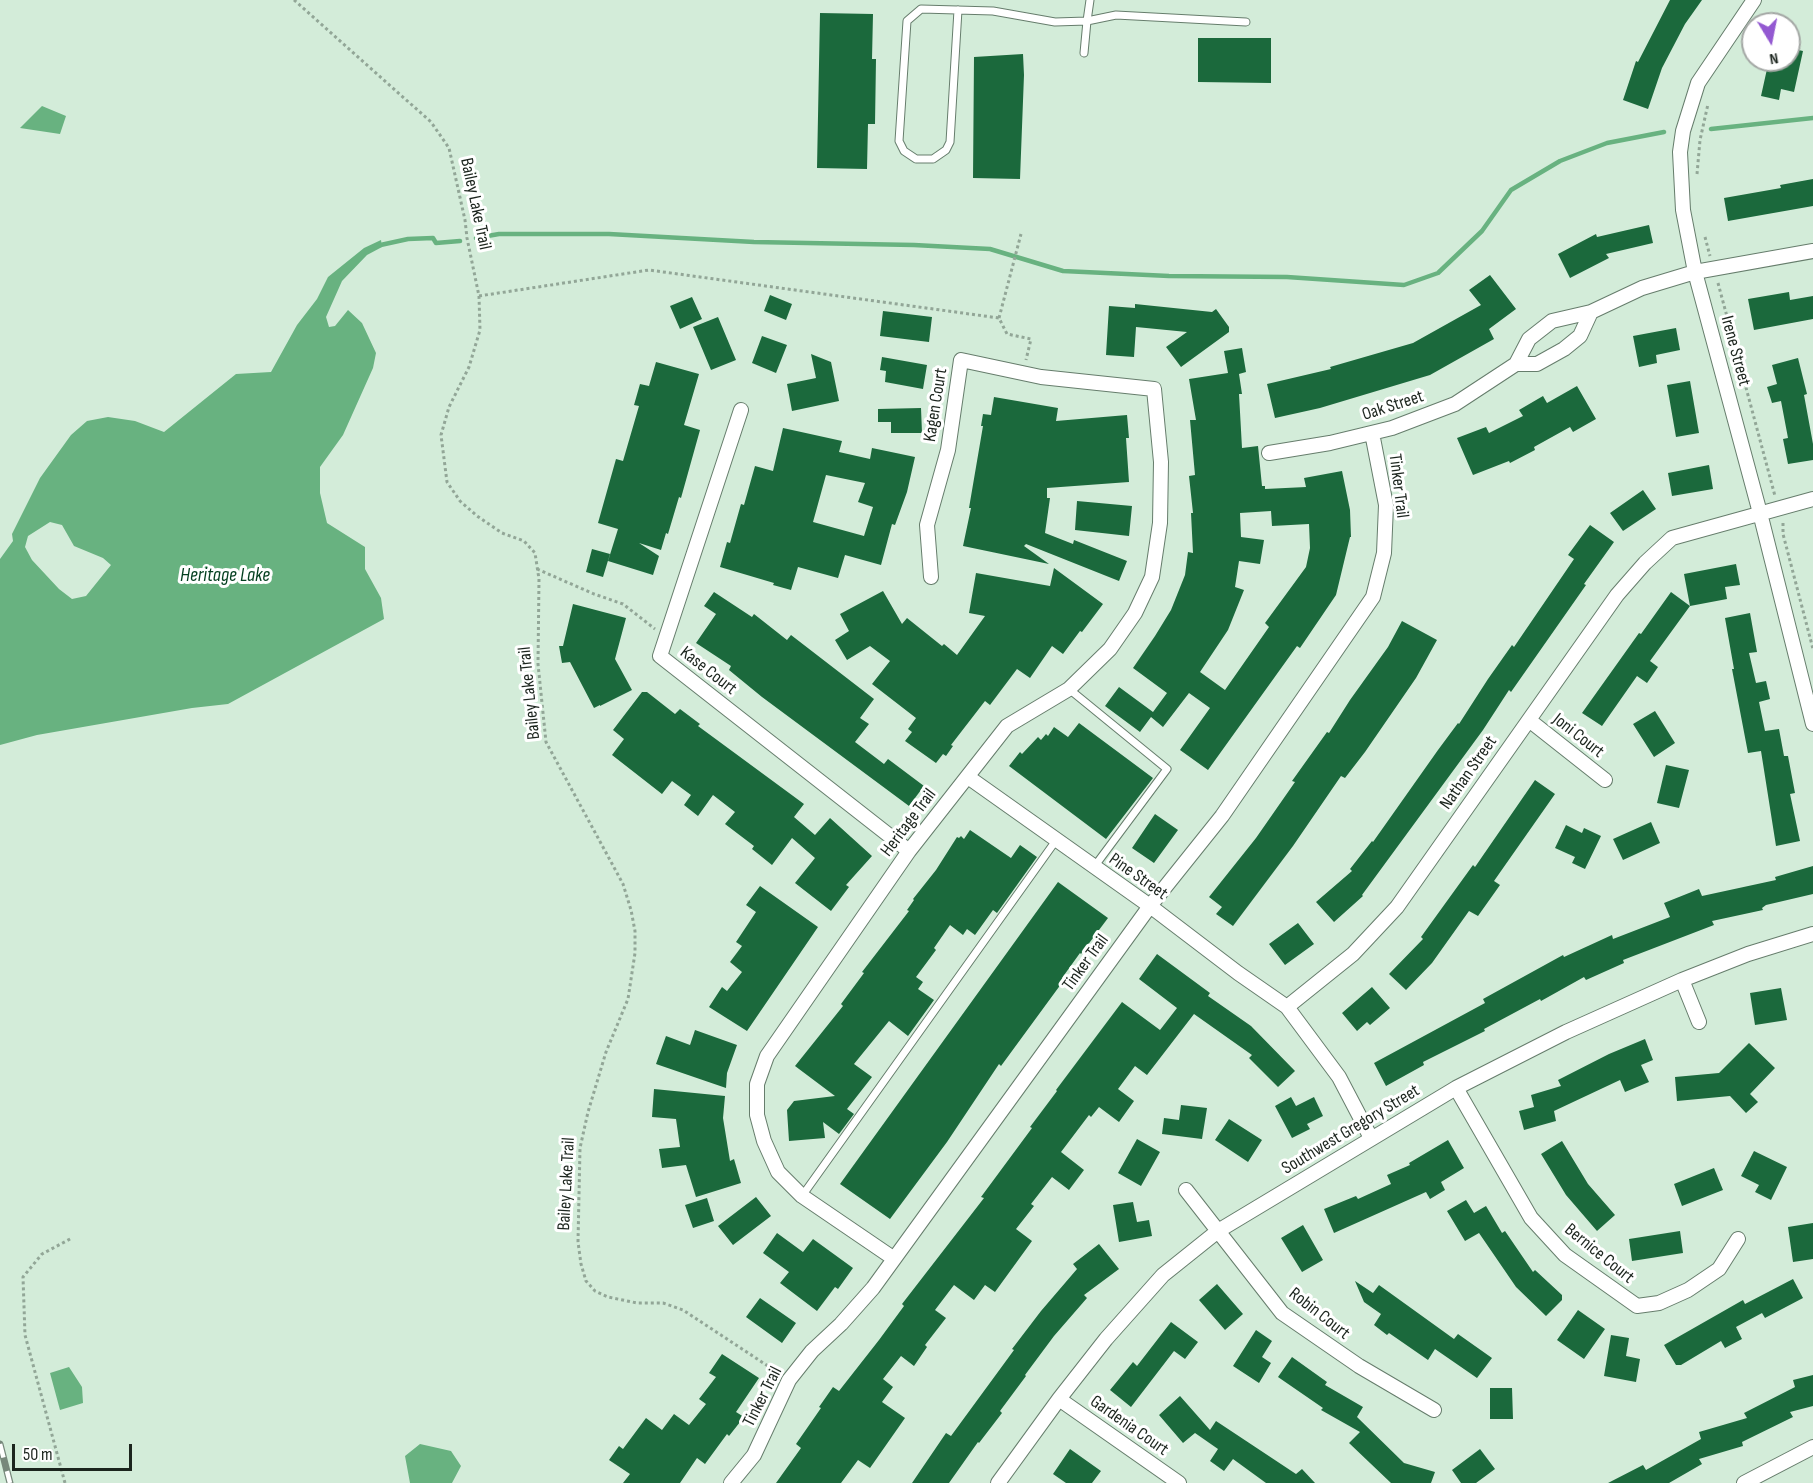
<!DOCTYPE html>
<html>
<head>
<meta charset="utf-8">
<style>
  body { margin:0 }
  #map { position:relative; width:1813px; height:1483px; overflow:hidden; background:#d3ecd9; font-family:"Sofia Sans Condensed",sans-serif }
  canvas { display:block }
  .north { position:absolute; left:1741px; top:12px; width:60px; height:60px; box-sizing:border-box; background:#fff; border:2px solid #a4a8a5; border-radius:50%; rotate:170deg; font-size:16px; font-weight:700; line-height:24px; text-align:center; color:#1c251e }
  .north::after { content:''; display:block; margin:auto; width:21px; height:27px; background:#9359d1; clip-path:polygon(50% 0,100% 100%,50% 72%,0 100%) }
  .scale { position:absolute; left:12px; top:1444px; width:120px; height:27px; box-sizing:border-box; border:3px solid #1c251e; border-top:0; padding-left:8px; font-size:18px; line-height:21px; white-space:nowrap; color:#1c251e; -webkit-text-stroke:4px #fff; paint-order:stroke }
</style>
</head>
<body>
<div id="map">
<canvas width="1813" height="1483"></canvas>
<div class="north">N</div>
<div class="scale">50 m</div>
</div>
<script>
const g = document.querySelector('canvas').getContext('2d');
g.lineJoin = 'round';
function fill(path, color) { g.fillStyle = color; g.fill(path, 'evenodd'); }
const shape = rows => new Path2D(rows.map(r => 'M' + r).join(''));
function trace(path, color, width, dash) { g.strokeStyle = color; g.lineWidth = width; g.lineCap = dash ? 'butt' : 'round'; g.setLineDash(dash || []); g.stroke(path); }
function label(font, color, halo, rows, align = 'center') {
  g.font = font + ' "Sofia Sans Condensed",sans-serif'; g.lineWidth = 6; g.setLineDash([]); g.textBaseline = 'middle'; g.strokeStyle = halo; g.fillStyle = color; for (const [text, x, y, turn = 0] of rows) {
    g.save(); g.translate(x, y); g.rotate((+turn || 0) * Math.PI / 180); g.textAlign = isNaN(turn) ? turn : align; if (halo) g.strokeText(text, 0, 0); g.fillText(text, 0, 0); g.restore();
  }
}
fill(shape([
  [42,106,66,116,60,134,20,128],
  [381,240,382,247,367,255,342,281,326,317,329,327,335,326,348,310,362,323,376,353,373,368,343,435,320,467,320,493,327,523,365,547,365,569,381,598,384,619,228,704,192,708,37,735,0,745,0,559,13,541,12,534,40,478,71,435,87,421,108,417,135,421,164,432,236,374,271,372,297,325,317,299,328,277,364,248],
  [50,522,62,525,74,546,103,558,111,565,86,596,72,599,59,589,32,560,25,547,28,536],
  [69,1367,82,1387,83,1403,60,1410,50,1373],
  [420,1444,451,1451,461,1466,452,1483,410,1483,405,1456]
]), '#68b280');
trace(shape([
  [1711,129,1813,118],
  [476,238,499,234,609,234,754,242,914,245,990,249,1063,271,1169,276,1287,277,1404,285,1438,273,1482,231,1511,190,1560,161,1607,143,1664,132],
  [376,246,408,239,433,238,436,243,460,241]
]), '#68b280', 4.5);
fill(shape([
  [1670,0,1702,0,1685,24,1662,68,1648,109,1623,100,1636,61,1638,62],
  [820,13,873,14,872,59,876,59,875,124,868,124,867,169,817,168],
  [1198,38,1271,38,1271,83,1198,82],
  [1789,48,1803,51,1794,92,1781,89,1779,100,1761,96,1769,60,1789,60],
  [1023,54,1024,75,1020,179,973,178,974,57],
  [1813,179,1813,206,1728,221,1724,198,1781,188,1780,185],
  [1649,225,1653,243,1606,254,1609,258,1570,278,1558,254,1596,234,1597,237],
  [1490,275,1516,309,1489,329,1494,339,1430,375,1320,408,1275,418,1267,384,1331,369,1330,367,1413,343,1481,305,1469,290],
  [1789,292,1790,300,1813,296,1813,319,1754,330,1748,299],
  [770,295,792,304,786,320,764,311],
  [692,297,702,319,680,329,670,306],
  [1135,304,1212,312,1216,309,1229,327,1229,332,1181,367,1166,347,1187,332,1136,327,1134,357,1106,355,1109,306,1135,308],
  [883,311,932,317,929,342,880,336],
  [718,317,736,360,711,370,693,327],
  [1676,328,1680,350,1656,355,1657,363,1639,367,1633,336],
  [762,336,787,345,776,373,752,363],
  [1242,348,1246,372,1239,374,1242,394,1239,394,1242,448,1258,446,1262,486,1265,486,1265,489,1306,487,1304,478,1342,471,1350,510,1351,537,1350,537,1336,595,1300,648,1297,646,1208,770,1180,750,1210,708,1189,693,1163,727,1151,717,1140,732,1105,706,1119,687,1153,712,1167,693,1133,668,1155,636,1171,610,1185,575,1188,552,1193,553,1191,513,1193,513,1189,476,1195,475,1190,420,1196,420,1189,379,1228,373,1224,351],
  [1271,511,1272,526,1309,524,1310,548,1306,567,1265,623,1269,627,1225,690,1200,672,1228,630,1244,590,1235,587,1239,561,1260,564,1264,540,1241,537,1240,513],
  [811,354,831,362,839,401,792,411,787,384,816,378],
  [882,357,927,365,923,389,885,382,886,371,880,370],
  [1798,358,1807,394,1804,395,1813,444,1813,460,1788,464,1783,439,1788,438,1781,401,1772,403,1767,387,1777,384,1772,365],
  [656,362,699,374,684,425,700,430,681,498,679,497,668,534,666,533,661,550,639,543,659,556,653,575,608,561,618,529,598,523,616,459,623,461,639,406,634,405,640,384,649,386],
  [1690,381,1699,433,1676,437,1667,385],
  [1577,386,1596,419,1573,432,1570,427,1534,447,1535,450,1510,463,1509,461,1473,475,1457,438,1486,427,1489,433,1523,416,1519,410,1543,396,1547,403],
  [994,397,1058,408,1056,421,1127,415,1129,438,1126,438,1129,482,1047,488,1047,498,1050,498,1045,533,1073,544,1074,540,1127,561,1119,581,1026,544,1024,546,1049,564,963,546,971,508,969,508,983,426,981,426,983,414,991,415],
  [921,408,922,433,891,433,891,422,878,422,878,409],
  [783,428,842,441,839,452,870,459,872,448,915,457,907,492,895,525,892,524,881,565,845,555,838,578,798,567,791,590,773,585,774,583,720,567,727,542,730,543,741,504,744,505,755,466,773,471],
  [826,475,865,483,858,502,873,507,864,536,813,522],
  [1709,465,1713,489,1672,496,1668,473],
  [1643,490,1656,509,1623,531,1610,513],
  [1077,501,1132,506,1129,536,1075,530],
  [1590,525,1614,542,1584,584,1586,585,1511,692,1509,690,1483,730,1362,895,1363,896,1334,922,1316,902,1352,871,1350,869,1372,841,1373,842,1438,750,1458,723,1459,724,1488,679,1512,645,1514,647,1574,559,1568,555],
  [592,549,610,554,603,577,586,572],
  [1736,564,1740,585,1725,587,1727,599,1690,606,1684,574],
  [1054,568,1103,604,1082,632,1080,631,1063,654,1052,646,1030,678,1017,669,990,705,985,701,951,745,953,746,946,756,943,754,936,763,905,741,912,732,908,729,916,718,872,684,890,661,870,646,847,660,835,640,849,631,840,614,883,591,902,624,907,618,942,646,944,644,957,655,985,616,969,613,976,573,1050,586],
  [714,592,752,617,754,614,787,640,791,635,874,699,860,718,869,724,855,742,884,764,888,759,924,786,909,806,762,697,729,670,731,666,696,643,716,614,704,606],
  [1671,592,1690,606,1650,661,1658,667,1647,683,1637,676,1602,726,1582,713,1639,633,1641,634],
  [573,604,626,618,615,659,632,690,600,706,600,705,594,708,570,662,562,663,559,646,563,646],
  [1750,613,1757,652,1749,653,1756,683,1766,681,1770,699,1759,702,1765,731,1779,729,1784,756,1788,756,1795,793,1790,794,1800,841,1776,846,1761,751,1748,753,1732,669,1734,669,1725,618],
  [1402,621,1437,640,1416,678,1365,752,1345,778,1341,776,1293,846,1233,926,1216,914,1222,907,1209,897,1256,838,1295,782,1292,781,1327,732,1329,733,1350,700,1388,647],
  [642,692,647,692,675,714,680,709,700,724,698,726,804,804,794,817,815,835,830,818,872,856,846,885,849,887,831,911,795,883,815,858,792,838,772,865,752,849,754,846,725,824,735,812,713,795,698,816,684,805,691,795,672,781,662,794,612,755,624,739,613,730],
  [1655,711,1675,743,1654,757,1633,724],
  [1079,723,1153,778,1106,839,1009,766,1020,752,1022,754,1038,737,1041,740,1046,734,1048,736,1054,727,1068,737],
  [1666,765,1689,770,1679,808,1657,803],
  [1535,780,1555,794,1494,881,1500,885,1478,916,1469,911,1432,963,1406,990,1389,974,1423,939,1421,937,1473,865,1475,867],
  [1155,814,1178,830,1154,863,1132,848],
  [1651,822,1660,843,1623,860,1613,839],
  [1566,825,1582,833,1584,828,1601,836,1585,869,1572,863,1575,857,1555,848],
  [970,830,1011,858,1020,845,1037,857,997,913,993,910,975,935,967,929,963,935,950,925,934,948,936,950,916,977,923,982,918,989,934,1000,908,1036,889,1021,854,1064,872,1077,847,1109,854,1114,839,1134,823,1122,825,1138,789,1141,787,1110,794,1101,835,1096,795,1066,843,1006,841,1004,864,973,862,972,909,911,907,910,914,900,913,899,936,870,957,837,959,838,961,836,964,839],
  [1813,866,1813,894,1766,905,1762,908,1763,910,1712,921,1714,925,1623,960,1624,963,1586,980,1584,977,1541,1001,1540,999,1484,1029,1485,1031,1423,1062,1424,1065,1386,1086,1374,1063,1485,1003,1483,999,1563,955,1564,957,1612,935,1613,939,1670,917,1664,903,1699,889,1702,896,1776,880,1775,877],
  [1058,882,1108,918,1081,954,1080,953,1062,978,1064,980,1001,1066,999,1064,947,1142,890,1219,840,1184],
  [760,886,818,927,747,1031,709,1007,722,987,727,991,742,972,730,962,742,946,736,942,756,912,746,905],
  [1298,923,1314,944,1285,965,1269,944],
  [1157,954,1210,993,1208,996,1251,1026,1295,1071,1278,1087,1249,1058,1252,1055,1194,1014,1147,1075,1135,1066,1118,1089,1134,1101,1119,1122,1099,1107,1091,1117,1089,1115,1061,1152,1084,1170,1069,1190,1052,1177,1031,1204,1034,1206,1016,1229,1032,1241,995,1292,985,1285,974,1300,954,1285,935,1310,946,1318,925,1345,927,1347,914,1366,901,1356,883,1379,893,1387,882,1402,905,1418,870,1468,858,1460,841,1483,776,1483,801,1448,796,1444,821,1408,819,1407,833,1387,839,1391,879,1340,904,1306,902,1304,984,1198,981,1197,1032,1128,1030,1127,1057,1091,1056,1090,1122,1002,1160,1030,1177,1008,1139,979],
  [1372,987,1390,1008,1370,1025,1367,1022,1357,1031,1342,1013],
  [1781,988,1787,1020,1755,1025,1750,993],
  [695,1030,737,1045,727,1073,726,1088,656,1064,666,1036,690,1045],
  [1645,1039,1653,1060,1641,1065,1649,1082,1625,1092,1620,1080,1554,1111,1556,1121,1524,1130,1519,1111,1534,1107,1531,1095,1561,1086,1558,1080,1609,1054],
  [1749,1043,1775,1068,1750,1094,1758,1102,1746,1113,1730,1096,1677,1101,1675,1077,1719,1073],
  [654,1089,725,1096,723,1118,730,1161,734,1159,741,1183,696,1197,686,1165,662,1168,659,1149,680,1147,676,1119,652,1117],
  [1291,1097,1296,1106,1314,1097,1323,1116,1307,1124,1310,1129,1292,1138,1275,1106],
  [1181,1105,1207,1108,1202,1139,1162,1134,1164,1118,1179,1120],
  [1229,1119,1262,1140,1248,1162,1215,1140],
  [1137,1139,1160,1152,1141,1186,1118,1173],
  [1448,1140,1464,1168,1441,1182,1445,1190,1430,1199,1426,1192,1334,1233,1324,1209,1356,1196,1358,1199,1391,1184,1387,1175,1410,1165,1409,1163],
  [1562,1141,1588,1184,1615,1215,1597,1231,1566,1195,1541,1154],
  [1754,1151,1787,1167,1771,1200,1755,1192,1759,1185,1741,1176],
  [1714,1168,1723,1190,1682,1206,1674,1184],
  [756,1197,771,1216,733,1245,718,1226],
  [707,1198,714,1221,693,1228,685,1205],
  [1466,1200,1474,1213,1486,1206,1502,1233,1505,1231,1533,1272,1535,1270,1562,1295,1562,1300,1546,1316,1516,1287,1479,1233,1465,1241,1447,1211],
  [1133,1202,1137,1222,1149,1220,1152,1236,1119,1242,1113,1205],
  [1813,1223,1813,1259,1793,1262,1788,1227],
  [1303,1225,1323,1260,1302,1272,1281,1238],
  [1680,1231,1683,1253,1632,1261,1629,1239],
  [777,1233,803,1252,813,1239,853,1268,838,1289,835,1287,817,1311,780,1283,789,1272,763,1253],
  [1099,1244,1119,1269,1084,1295,1087,1298,1054,1336,1025,1375,1026,1376,1000,1411,1002,1413,979,1443,978,1442,949,1483,912,1483,946,1433,951,1436,1014,1350,1012,1349,1041,1311,1077,1269,1073,1264],
  [1793,1279,1803,1298,1765,1318,1762,1313,1736,1327,1742,1339,1725,1348,1721,1341,1681,1365,1676,1365,1664,1345,1743,1300,1745,1304],
  [1355,1281,1373,1293,1379,1285,1454,1339,1458,1334,1492,1358,1477,1378,1435,1349,1428,1360,1389,1333,1387,1335,1374,1325,1381,1314,1364,1302],
  [1217,1284,1243,1314,1225,1330,1199,1300],
  [760,1298,796,1323,782,1343,746,1317],
  [1578,1310,1605,1329,1584,1359,1557,1340],
  [1171,1322,1198,1342,1185,1359,1174,1351,1131,1407,1110,1390,1133,1362,1137,1366],
  [1256,1330,1272,1341,1262,1357,1271,1363,1259,1383,1233,1366],
  [1611,1335,1629,1338,1626,1356,1640,1359,1636,1382,1604,1376],
  [722,1354,759,1378,736,1412,744,1417,729,1436,727,1434,705,1464,697,1458,680,1483,623,1483,630,1474,609,1460,619,1446,623,1449,646,1418,662,1430,674,1414,689,1425,706,1404,699,1399,716,1377,709,1373],
  [1292,1357,1327,1382,1325,1385,1363,1407,1357,1417,1404,1463,1435,1472,1431,1483,1391,1483,1349,1443,1360,1432,1321,1410,1323,1408,1278,1377],
  [1813,1375,1813,1406,1790,1412,1793,1417,1742,1442,1743,1446,1699,1459,1702,1464,1669,1483,1608,1483,1643,1465,1646,1470,1701,1439,1699,1432,1747,1418,1744,1413,1795,1387,1793,1380],
  [1490,1388,1512,1388,1513,1419,1490,1419],
  [1180,1396,1210,1430,1216,1421,1296,1474,1302,1469,1315,1483,1266,1483,1233,1459,1224,1471,1210,1461,1218,1449,1195,1433,1183,1443,1159,1415],
  [1070,1449,1101,1471,1092,1483,1066,1483,1053,1474],
  [1480,1449,1495,1469,1476,1483,1461,1483,1452,1470]
]), '#1b693c');
const service = shape([
  [958,10,950,142,946,150,933,159,916,159,904,151,899,141,907,21,921,9,993,11,1055,22,1087,21,1090,0],
  [1084,53,1087,21,1116,15,1246,22],
  [1069,689,1167,769,1094,867],
  [802,1196,1057,839]
]);
const minor = shape([
  [1754,0,1698,83,1683,131,1680,152,1683,210,1695,272,1760,513,1813,724],
  [1516,364,1537,364,1564,349,1580,336,1591,312],
  [741,410,660,656,909,851],
  [1269,453,1330,443,1392,428,1455,404,1516,364,1529,339,1552,321,1591,312,1642,288,1695,272,1813,251],
  [1529,720,1605,780],
  [968,777,1150,906,1238,973,1287,1007,1339,1077,1371,1138],
  [1682,980,1699,1022],
  [1287,1007,1353,954,1397,907,1617,595,1645,563,1672,538,1813,499],
  [1456,1088,1531,1218,1565,1255,1637,1306,1659,1303,1688,1290,1719,1269,1738,1239],
  [1186,1190,1282,1313,1359,1366,1434,1410],
  [893,1258,802,1196,778,1172,764,1141,757,1115,757,1084,767,1056,909,851,1007,726,1069,689,1110,649,1135,613,1152,577,1160,523,1161,462,1154,389,1041,377,961,360,948,450,927,525,931,577],
  [1059,1399,1179,1483],
  [731,1483,754,1455,789,1380,812,1351,841,1324,873,1288,1150,906,1222,816,1373,597,1384,553,1386,505,1372,433],
  [998,1483,1059,1399,1106,1339,1163,1275,1218,1231,1456,1088,1566,1032,1682,980,1748,954,1813,934],
  [1744,1483,1813,1447]
]);
trace(service, '#667d6c', 9);
trace(minor, '#667d6c', 16);
trace(shape([
  [294,0,431,122,449,148,465,220,467,238,479,296,480,330,469,367,449,407,441,435,447,482,460,501,477,516,502,533,524,541,535,553,539,579,538,664,546,742,623,884,631,910,635,931,635,953,628,999,606,1052,588,1112,580,1148,578,1242,581,1264,586,1281,595,1291,608,1297,637,1303,663,1303,683,1310,777,1372],
  [1697,174,1700,140,1708,104],
  [1705,237,1710,256],
  [1718,283,1775,496],
  [479,296,649,270,999,318,1007,334,1031,339,1026,360],
  [999,318,1021,234],
  [1783,523,1783,534,1813,649],
  [537,569,594,594,623,604,655,629],
  [65,1483,25,1335,23,1277,42,1254,72,1238]
]), '#92a697', 3, [3, 3]);
trace(service, '#fff', 7);
trace(minor, '#fff', 14);
const rail = shape([
  [0,1444,10,1483]
]);
trace(rail, '#77887b', 7);
trace(rail, '#fff', 4.5, [14]);
label('18px', '#1c251e', '#fff', [
  ["Bailey Lake Trail",475,204,78],
  ["Irene Street",1735,351,75],
  ["Kagen Court",936,405,-81],
  ["Oak Street",1393,406,-18],
  ["Tinker Trail",1398,486,83],
  ["Kase Court",708,671,38],
  ["Bailey Lake Trail",530,693,-96],
  ["Joni Court",1578,736,38],
  ["Nathan Street",1469,773,-55],
  ["Heritage Trail",909,823,-53],
  ["Pine Street",1138,877,35],
  ["Tinker Trail",1086,963,-54],
  ["Southwest Gregory Street",1351,1130,-31],
  ["Bailey Lake Trail",567,1184,-87],
  ["Bernice Court",1599,1254,39],
  ["Robin Court",1319,1314,38],
  ["Tinker Trail",763,1397,-63],
  ["Gardenia Court",1129,1426,35]
]);
label('italic 20px', '#033f1f', '#fff', [
  ["Heritage Lake",225,576]
]);
</script>
</body>
</html>
